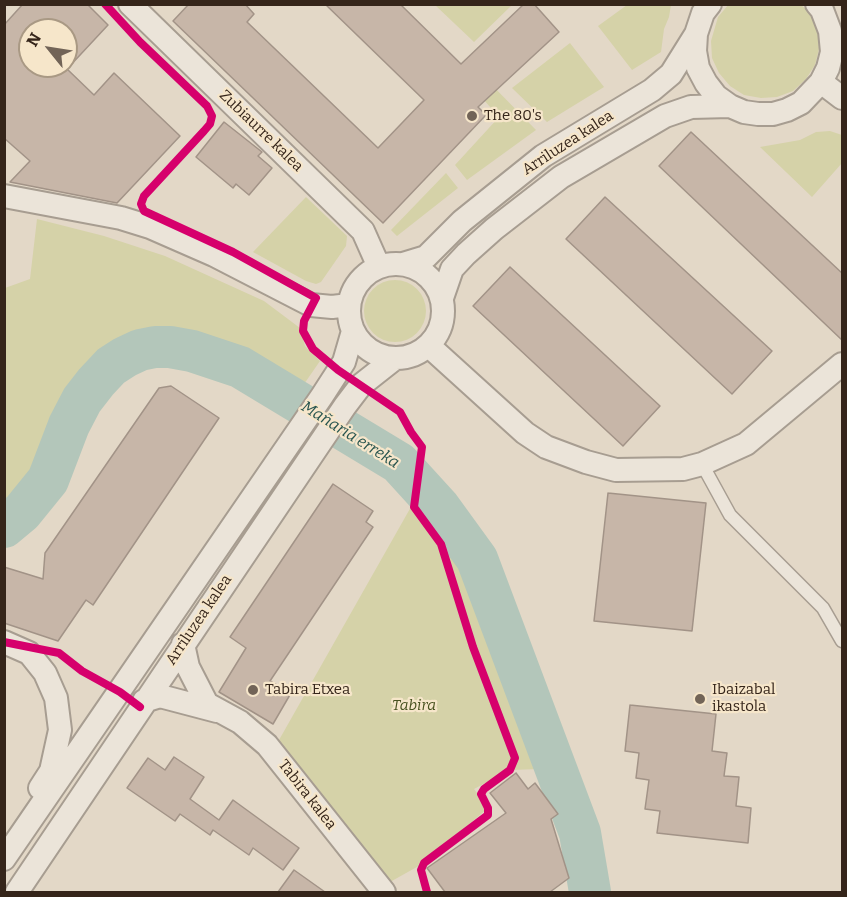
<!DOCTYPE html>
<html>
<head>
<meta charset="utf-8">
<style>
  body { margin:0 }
  #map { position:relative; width:847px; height:897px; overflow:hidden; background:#e3d8c7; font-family:Bitter,serif }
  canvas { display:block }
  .frame { position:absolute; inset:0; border:6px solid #35251a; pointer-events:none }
  .north { position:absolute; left:18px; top:18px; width:60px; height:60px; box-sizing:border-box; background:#f6e6ca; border:2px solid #a99984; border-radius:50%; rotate:300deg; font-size:16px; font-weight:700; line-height:24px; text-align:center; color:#35251a }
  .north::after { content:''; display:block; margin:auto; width:21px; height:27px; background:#726457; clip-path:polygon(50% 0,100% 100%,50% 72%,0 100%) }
</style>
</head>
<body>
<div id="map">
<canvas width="847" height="897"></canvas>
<div class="frame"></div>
<div class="north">N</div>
</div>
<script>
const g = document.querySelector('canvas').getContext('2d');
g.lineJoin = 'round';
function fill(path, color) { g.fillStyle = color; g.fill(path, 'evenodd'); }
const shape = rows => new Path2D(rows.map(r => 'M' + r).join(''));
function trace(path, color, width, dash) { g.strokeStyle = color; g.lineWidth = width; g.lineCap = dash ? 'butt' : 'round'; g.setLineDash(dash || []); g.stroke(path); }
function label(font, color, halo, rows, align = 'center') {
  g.font = font + ' Bitter,serif'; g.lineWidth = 4.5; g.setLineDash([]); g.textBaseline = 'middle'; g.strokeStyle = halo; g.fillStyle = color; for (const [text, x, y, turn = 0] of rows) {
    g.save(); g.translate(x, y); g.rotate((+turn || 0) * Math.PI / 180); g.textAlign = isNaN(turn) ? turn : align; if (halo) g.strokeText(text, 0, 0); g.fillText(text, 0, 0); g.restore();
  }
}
fill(shape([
  [729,4,801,5,806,9,813,20,818,32,819,49,815,65,806,79,793,91,777,97,761,98,744,95,730,86,719,73,712,58,711,41,718,17],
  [435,5,512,5,474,42],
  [627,5,671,5,669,17,664,29,661,52,632,70,598,26],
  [570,43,604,87,547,122,512,88],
  [486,79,536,130,467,180,455,165,499,117,475,90],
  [830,131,842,135,842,163,812,197,760,147,800,140,816,132],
  [446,173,458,188,397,236,391,230],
  [306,197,347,236,346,246,321,282,316,284,306,281,253,252],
  [37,219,104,236,165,256,264,301,300,328,305,346,320,361,302,387,250,355,214,341,186,336,154,335,137,338,114,349,97,363,77,386,52,431,45,451,25,489,15,501,5,508,5,288,30,279],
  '364 311a31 31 0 1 1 62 0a31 31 0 1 1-62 0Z',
  [420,491,473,554,480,586,502,637,516,696,540,769,510,770,474,789,488,808,424,863,390,882,279,740]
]), '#d5d2a8');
trace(shape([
  [4,527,22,512,48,480,69,425,82,400,96,382,111,366,125,357,140,350,155,347,170,347,192,351,240,367,399,463,440,508,477,559,580,833,590,892]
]), '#b3c6ba', 42);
const building = shape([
  [23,4,87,4,108,25,67,69,94,95,114,73,180,136,117,203,10,182,30,161,4,138,4,25,23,4],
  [30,30,66,30,66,69,63,66,30,66,30,30],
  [189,4,245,4,254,14,247,22,378,148,424,100,325,4,400,4,461,64,524,4,534,4,559,32,478,107,486,115,383,223,173,21,189,4],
  [224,122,262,152,258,156,272,168,249,195,236,184,233,188,196,157,224,122],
  [691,132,843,274,843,341,659,166,691,132],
  [605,197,772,351,732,394,566,239,605,197],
  [510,267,660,406,623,446,473,306,510,267],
  [171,386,219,418,93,605,86,600,58,641,4,623,4,567,43,579,45,553,159,388,171,386],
  [333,484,373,511,366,522,373,527,270,681,291,693,273,724,219,692,246,648,230,637,333,484],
  [608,493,706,503,692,631,594,621,608,493],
  [630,705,716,714,712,751,727,753,724,776,739,777,736,806,751,808,748,843,657,833,660,811,645,809,649,780,636,778,639,753,625,751,630,705],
  [174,757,204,777,190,799,219,820,233,800,299,848,283,870,253,848,249,855,213,830,210,835,180,814,175,821,127,788,148,758,165,770,174,757],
  [516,773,528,789,535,783,558,814,551,819,569,878,550,892,445,892,427,868,506,813,490,793,516,773],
  [294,870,325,892,278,892,294,870]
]);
fill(building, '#c7b6a8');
trace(building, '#a29387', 1.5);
const service = shape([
  [702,464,730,515,823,608,842,641]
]);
const minor = shape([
  [130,4,363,231,379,267],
  [710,4,703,13,696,34,695,51,698,68,706,83,716,96,730,106,744,112,758,114,773,114,787,110,801,103,821,82,828,68,832,52,830,31,822,10,817,4],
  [821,82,842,98],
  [4,196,121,218,150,227,214,255,311,305,332,307,349,305],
  '349 311a47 47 0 1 1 94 0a47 47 0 1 1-94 0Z',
  [403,264,426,257,462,221,543,156,652,90,671,74,696,34],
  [442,298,452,269,466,254,494,229,561,177,665,116,691,107,730,106],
  [429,346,525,433,546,447,586,462,616,470,683,469,702,464,746,444,842,364],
  [4,642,29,653,45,673,56,698,60,730,51,771,40,788],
  [183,644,188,667,207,704,240,722,267,745,384,892],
  [144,701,160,696,217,711],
  [4,859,322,396,344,362,353,331],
  [17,892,345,406,361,385,394,359]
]);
trace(service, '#a79d91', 15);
trace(minor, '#a79d91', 26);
trace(service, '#ebe4d9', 12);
trace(minor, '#ebe4d9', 22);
trace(shape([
  [105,4,140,42,207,106,212,116,210,124,204,131,144,196,141,204,144,211,233,252,316,298,304,321,303,331,313,349,338,370,400,412,411,432,422,447,414,507,441,544,473,647,515,758,510,770,484,789,481,794,488,808,488,815,424,863,421,870,427,892],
  [4,642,59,653,82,671,120,692,140,707]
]), '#d6006c', 8);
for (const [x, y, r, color] of [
  [472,116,6,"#726457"],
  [253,690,6,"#726457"],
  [700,699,6,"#726457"]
]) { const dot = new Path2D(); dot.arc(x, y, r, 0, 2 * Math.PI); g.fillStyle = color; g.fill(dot); trace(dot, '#f6e6ca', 2); }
label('15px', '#35251a', '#f6e6ca', [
  ["The 80's",484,116],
  ["Tabira Etxea",265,690],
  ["Ibaizabal",712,690],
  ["ikastola",712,707]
], 'left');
label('15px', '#35251a', '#f6e6ca', [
  ["Zubiaurre kalea",261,131,44],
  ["Arriluzea kalea",568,143,-33],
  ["Arriluzea kalea",199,620,-56],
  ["Tabira kalea",307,795,52]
]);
label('italic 15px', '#495220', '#f6e6ca', [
  ["Tabira",414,706]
]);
label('italic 16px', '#28554f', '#f6e6ca', [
  ["Mañaria erreka",350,435,32]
]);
</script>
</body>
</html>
